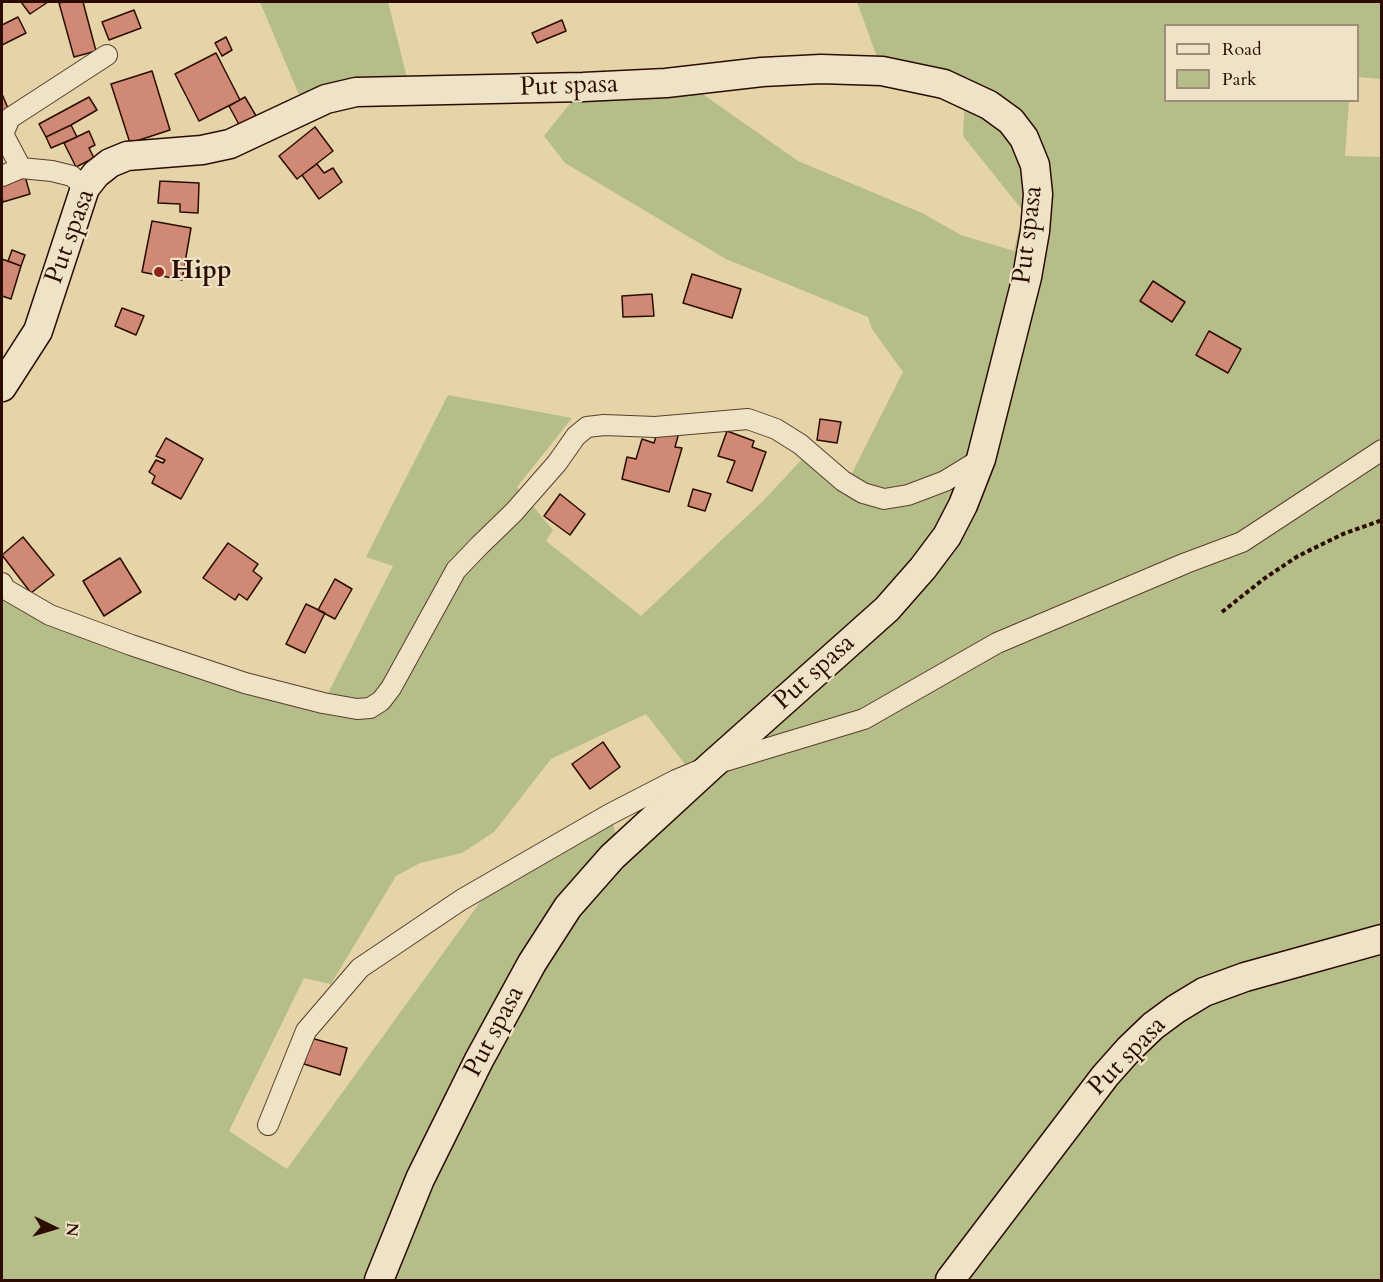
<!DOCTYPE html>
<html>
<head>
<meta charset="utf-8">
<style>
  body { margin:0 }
  #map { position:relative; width:1383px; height:1282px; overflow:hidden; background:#e5d4a8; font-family:Cardo,serif }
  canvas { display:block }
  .frame { position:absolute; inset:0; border:3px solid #2c0c00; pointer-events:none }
  .legend { position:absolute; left:1164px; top:24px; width:195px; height:78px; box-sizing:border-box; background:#eee3c6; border:2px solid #a08d77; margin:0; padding:8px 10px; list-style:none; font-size:18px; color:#2c0c00 }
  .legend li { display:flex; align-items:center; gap:12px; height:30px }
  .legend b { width:30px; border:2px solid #a08d77 }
  .north { position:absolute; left:24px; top:1198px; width:60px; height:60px; -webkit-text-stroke:4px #eee3c6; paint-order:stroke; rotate:95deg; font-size:16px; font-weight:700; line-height:24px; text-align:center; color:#2c0c00 }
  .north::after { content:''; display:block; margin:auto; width:21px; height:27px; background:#2c0c00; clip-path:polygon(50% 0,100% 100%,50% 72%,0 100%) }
</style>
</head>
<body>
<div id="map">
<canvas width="1383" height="1282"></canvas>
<div class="frame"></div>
<ul class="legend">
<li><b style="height:8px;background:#eee3c6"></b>Road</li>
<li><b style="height:16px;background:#b5bd88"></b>Park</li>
</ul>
<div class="north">N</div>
</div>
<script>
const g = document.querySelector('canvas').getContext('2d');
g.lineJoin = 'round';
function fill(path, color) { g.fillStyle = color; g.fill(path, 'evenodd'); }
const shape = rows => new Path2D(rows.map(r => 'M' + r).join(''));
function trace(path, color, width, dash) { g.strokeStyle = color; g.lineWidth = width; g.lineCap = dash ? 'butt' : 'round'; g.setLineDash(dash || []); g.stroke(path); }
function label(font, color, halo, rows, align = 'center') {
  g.font = font + ' Cardo,serif'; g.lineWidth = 4.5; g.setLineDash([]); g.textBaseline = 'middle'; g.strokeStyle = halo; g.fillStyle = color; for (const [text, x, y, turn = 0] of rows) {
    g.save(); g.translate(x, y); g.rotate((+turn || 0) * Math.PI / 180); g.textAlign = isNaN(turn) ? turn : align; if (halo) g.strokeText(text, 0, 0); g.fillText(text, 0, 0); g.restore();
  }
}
fill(shape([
  [260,2,388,2,410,90,302,102],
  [857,2,1381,2,1381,79,1358,77,1358,26,1166,26,1166,100,1349,101,1345,156,1381,157,1381,1280,2,1280,2,583,25,602,323,703,393,566,366,557,448,395,572,418,517,487,553,530,546,541,641,616,763,501,805,456,846,485,903,372,872,329,868,317,726,259,565,163,544,136,583,87,684,81,798,161,922,213,961,235,1014,251,1023,211,963,136,965,93,882,71],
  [646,714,691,772,618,842,610,814,496,880,287,1169,229,1131,304,978,331,984,396,876,420,863,462,853,494,832,551,759]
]), '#b5bd88');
const building = shape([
  [21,2,48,2,30,14,21,2],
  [64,2,83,2,96,51,74,57,59,3,64,2],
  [134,10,141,28,109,40,102,22,134,10],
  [18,17,26,33,2,45,2,25,18,17],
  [562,20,566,31,537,43,532,33,562,20],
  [226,37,232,50,222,56,215,43,226,37],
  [216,53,240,100,199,121,175,74,216,53],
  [152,71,170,130,130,143,111,84,152,71],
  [2,94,10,113,2,117,2,94],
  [89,97,97,110,71,125,46,137,39,124,89,97],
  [245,97,259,121,242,130,229,106,245,97],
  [71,125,77,137,51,148,46,137,71,125],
  [315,127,333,151,297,179,279,156,315,127],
  [89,131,95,145,89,148,94,158,76,167,64,143,89,131],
  [317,164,324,173,333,168,342,182,319,199,302,175,317,164],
  [25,176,30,194,3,202,2,198,2,184,25,176],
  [160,181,199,183,198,213,180,212,180,204,158,203,160,181],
  [152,221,191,228,182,280,142,272,152,221],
  [12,250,25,255,21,266,8,261,12,250],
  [2,259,21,266,11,299,2,296,2,259],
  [692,274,741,289,732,318,683,303,692,274],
  [1153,281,1185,302,1172,322,1140,301,1153,281],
  [652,294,654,316,623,317,622,296,652,294],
  [122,308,144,316,136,335,115,326,122,308],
  [1209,331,1241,349,1228,373,1196,355,1209,331],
  [820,419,841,422,837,443,817,440,820,419],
  [660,423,680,429,675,447,682,448,669,492,622,479,627,457,636,459,642,439,654,443,660,423],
  [727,431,754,441,752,447,766,452,752,491,727,482,735,461,718,456,727,431],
  [166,438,203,459,181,499,152,483,155,476,149,472,156,460,163,463,165,460,156,456,166,438],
  [693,489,711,494,705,511,688,506,693,489],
  [560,494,585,514,570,535,544,516,560,494],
  [23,537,54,575,31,593,2,555,23,537],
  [228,543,258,564,253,571,262,578,247,600,239,594,235,600,203,578,228,543],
  [120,558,141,592,104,616,83,581,120,558],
  [335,579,352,589,335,619,318,610,335,579],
  [306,604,325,613,305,653,286,644,306,604],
  [603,742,620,767,590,789,572,764,603,742],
  [311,1038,347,1048,340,1075,304,1064,311,1038]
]);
fill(building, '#cf8974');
trace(building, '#2c0c00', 1.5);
const street = shape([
  [21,168,3,134,10,118,107,55],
  [2,176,21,168,52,171,72,176,85,188],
  [2,583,5,589,50,615,131,645,245,683,323,703,357,709,370,708,381,701,391,688,456,570,479,546,514,512,557,463,576,436,587,427,604,425,655,427,748,419,776,429,800,444,843,481,863,493,884,499,908,495,945,481,981,459],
  [268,1125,306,1031,360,968,461,900,610,814,676,780,712,765,864,719,997,643,1186,563,1242,542,1382,450]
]);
const secondary = shape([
  [2,387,38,331,85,188,96,174,110,163,127,156,202,150,230,144,326,99,356,92,583,87,666,83,762,72,821,69,882,71,944,84,989,105,1011,121,1024,138,1035,165,1038,194,1035,231,1027,277,981,459,963,505,947,536,923,568,887,609,712,765,612,857,568,907,532,963,479,1060,420,1179,379,1280],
  [950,1280,1105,1076,1129,1049,1153,1026,1176,1009,1204,992,1245,977,1382,939]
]);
trace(street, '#5a3e2a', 22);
trace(secondary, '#2c0c00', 31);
trace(shape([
  [1222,612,1265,578,1298,556,1343,534,1382,520]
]), '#2c0c00', 4, [4.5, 3]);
trace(street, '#eee3c6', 20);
trace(secondary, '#eee3c6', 28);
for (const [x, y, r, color] of [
  [159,272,6,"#8f2418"]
]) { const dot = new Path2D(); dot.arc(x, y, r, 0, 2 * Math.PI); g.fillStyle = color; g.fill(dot); trace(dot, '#eee3c6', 2); }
label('26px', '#2c0c00', '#eee3c6', [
  ["Put spasa",569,87,-2],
  ["Put spasa",1029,235,-83],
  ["Put spasa",71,237,-70],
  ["Put spasa",815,673,-42],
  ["Put spasa",495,1032,-62],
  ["Put spasa",1128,1057,-46]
]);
label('bold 26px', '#2c0c00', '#eee3c6', [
  ["Hipp",171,272]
], 'left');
</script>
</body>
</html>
